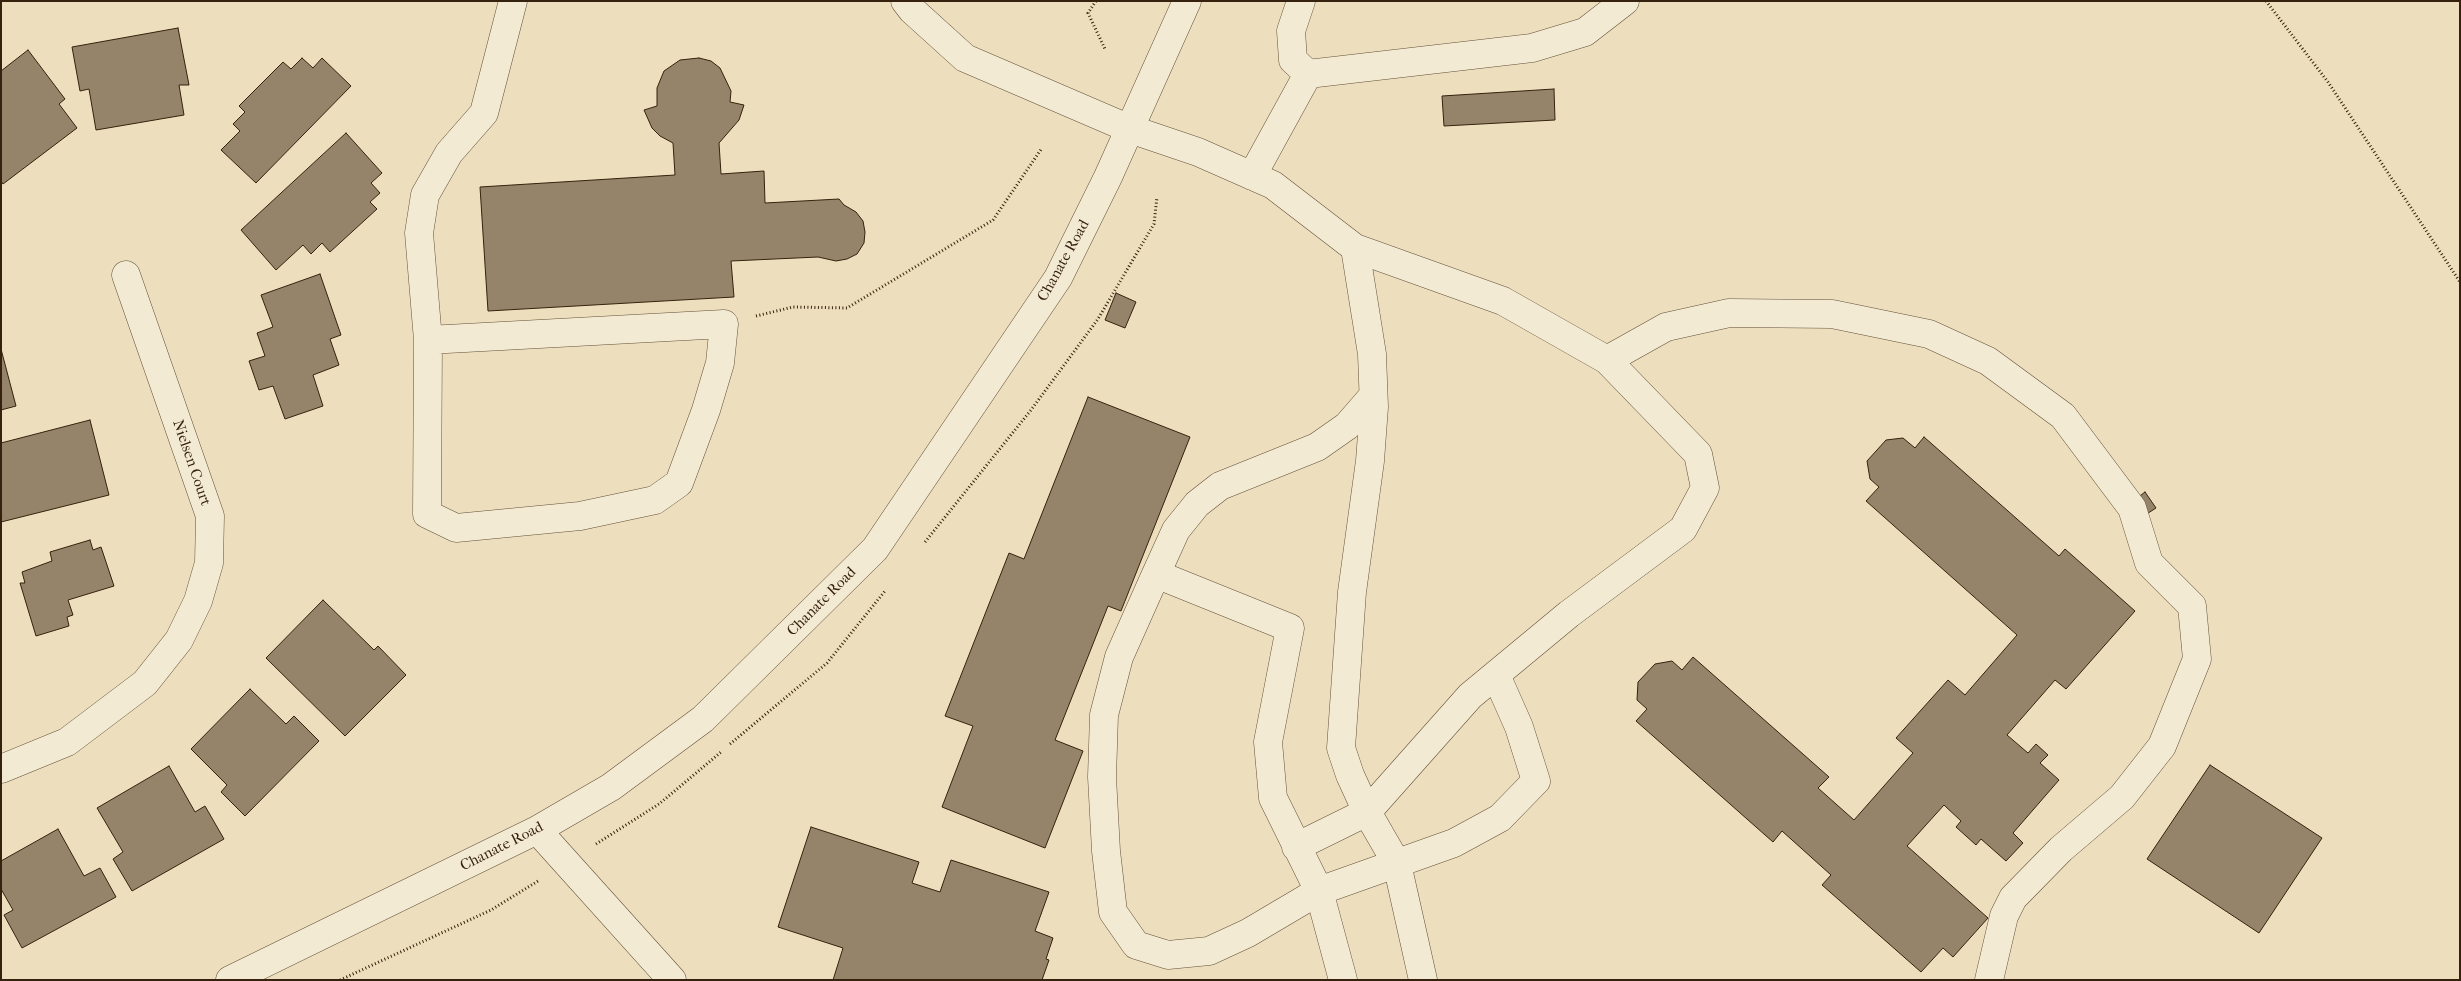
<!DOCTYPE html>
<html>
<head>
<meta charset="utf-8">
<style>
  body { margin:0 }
  #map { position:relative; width:2461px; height:981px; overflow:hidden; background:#eddfbd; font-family:"IM FELL French Canon",serif }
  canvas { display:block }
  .frame { position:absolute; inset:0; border:2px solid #35210d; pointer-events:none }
</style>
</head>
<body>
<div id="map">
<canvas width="2461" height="981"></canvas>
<div class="frame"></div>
</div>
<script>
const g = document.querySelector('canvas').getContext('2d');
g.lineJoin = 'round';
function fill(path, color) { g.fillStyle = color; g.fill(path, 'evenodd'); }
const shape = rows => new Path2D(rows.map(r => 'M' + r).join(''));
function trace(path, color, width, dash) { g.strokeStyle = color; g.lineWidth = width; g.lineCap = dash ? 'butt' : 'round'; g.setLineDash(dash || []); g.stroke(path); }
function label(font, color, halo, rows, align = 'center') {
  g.font = font + ' "IM FELL French Canon",serif'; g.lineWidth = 4; g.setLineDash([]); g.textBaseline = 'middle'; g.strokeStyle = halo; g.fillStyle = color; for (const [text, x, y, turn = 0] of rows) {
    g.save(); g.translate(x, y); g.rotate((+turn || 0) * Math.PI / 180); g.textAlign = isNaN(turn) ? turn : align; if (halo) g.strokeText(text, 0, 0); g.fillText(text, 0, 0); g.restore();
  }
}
const building = shape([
  [178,28,189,85,179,85,184,115,96,130,89,89,80,91,72,47,178,28],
  [28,50,65,99,59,104,77,128,3,184,1,181,1,71,28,50],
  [302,58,313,68,322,58,351,86,256,183,221,150,240,131,233,124,245,112,239,106,283,62,291,69,302,58],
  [699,58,711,61,720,68,731,91,730,102,744,105,739,120,719,143,721,174,764,171,765,203,839,199,844,205,856,212,863,221,865,232,864,243,857,254,847,259,836,261,818,257,731,261,734,297,488,311,480,187,675,175,673,143,660,136,652,128,644,110,657,106,657,88,664,71,680,60,699,58],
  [1554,89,1555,120,1444,126,1442,96,1554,89],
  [346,133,382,173,371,183,380,193,370,202,377,209,330,252,322,243,311,254,303,245,276,270,241,230,346,133],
  [320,274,341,335,330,339,339,365,313,375,323,406,285,419,273,386,259,390,249,361,265,356,257,333,273,327,261,295,320,274],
  [1116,293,1136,302,1125,328,1105,320,1116,293],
  [1,349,16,406,1,410,1,349],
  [1088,397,1190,437,1121,611,1108,606,1055,740,1083,751,1045,848,942,807,973,726,945,716,1009,553,1024,559,1088,397],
  [90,420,109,495,1,522,1,443,90,420],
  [1924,437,2059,556,2065,549,2135,611,2066,689,2055,680,2007,735,2028,753,2036,744,2048,755,2040,763,2059,780,2013,833,2023,843,2006,861,1981,839,1976,845,1956,827,1961,821,1944,805,1907,846,1988,918,1953,957,1943,948,1921,972,1822,885,1831,875,1782,831,1773,842,1636,721,1647,709,1637,700,1638,682,1655,664,1672,661,1682,670,1693,657,1829,777,1818,788,1854,820,1913,753,1896,738,1948,680,1965,695,2017,635,1866,501,1879,487,1870,479,1867,461,1886,440,1903,438,1915,448,1924,437],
  [2145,492,2156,508,2142,517,2132,502,2145,492],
  [90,540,93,550,101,547,114,586,68,600,73,615,67,617,69,626,36,636,20,583,25,583,22,572,52,561,50,552,90,540],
  [323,600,374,650,378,646,406,675,345,736,266,658,323,600],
  [250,689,286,724,294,716,319,741,245,816,221,792,227,785,191,749,250,689],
  [2210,765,2322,838,2259,933,2147,859,2210,765],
  [169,766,195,812,205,806,224,839,132,891,113,859,123,852,97,808,169,766],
  [811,827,919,862,912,883,940,892,951,860,1049,892,1035,931,1053,938,1046,959,1049,960,1042,980,833,980,843,948,778,927,811,827],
  [58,829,84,876,100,868,116,897,22,948,4,915,13,910,1,889,1,861,58,829]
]);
fill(building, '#958469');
trace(building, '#35210d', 1);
const minor = shape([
  [905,1,912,10,965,58,1130,129,1198,152,1273,185,1355,248],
  [1301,1,1291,31,1293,60,1308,74,1532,48,1585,32,1625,1],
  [1252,176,1308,74],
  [428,340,724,324,720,363,706,410,679,483,655,500,580,516,456,528,427,514,428,340,419,233,425,195,449,153,484,113,513,1],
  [1607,360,1666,327,1729,313,1832,314,1929,334,1988,361,2063,416,2132,508,2149,563,2192,606,2197,659,2162,746,2122,797,2061,849,2013,898,2004,916,1989,980],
  [1156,574,1176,530,1197,504,1220,486,1317,447,1347,426,1373,396],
  [1,769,67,742,145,683,179,640,198,601,209,563,210,516,126,275],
  [537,830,672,980],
  [1296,847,1367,812,1470,696,1569,614,1683,529,1705,488,1698,454,1607,360,1503,301,1355,248,1372,354,1374,407,1370,461,1352,592,1341,748,1350,775,1367,812,1397,864,1423,980],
  [230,980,537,830,611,787,703,719,875,549,1058,278,1108,177,1187,1],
  [1343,980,1319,891,1273,798,1268,742,1290,628,1156,574,1119,657,1104,715,1102,777,1106,851,1113,912,1136,945,1168,955,1209,951,1248,933,1319,891,1454,843,1500,818,1536,781,1519,727,1496,675]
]);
trace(minor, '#635039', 29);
trace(shape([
  [1096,1,1088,13,1105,49],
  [2266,1,2328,82,2460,282],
  [756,316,793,307,847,308,993,220,1042,148],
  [925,542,1031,410,1098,319,1154,224,1157,197],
  [730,744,827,663,885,591],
  [596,844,659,804,721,752],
  [340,980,491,910,538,881]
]), '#35210d', 3, [1, 2.5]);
trace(minor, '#f3ead4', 28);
label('15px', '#35210d', '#f3ead4', [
  ["Chanate Road",1064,261,-61],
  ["Nielsen Court",191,463,71],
  ["Chanate Road",822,602,-45],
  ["Chanate Road",502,847,-27]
]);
</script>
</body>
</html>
